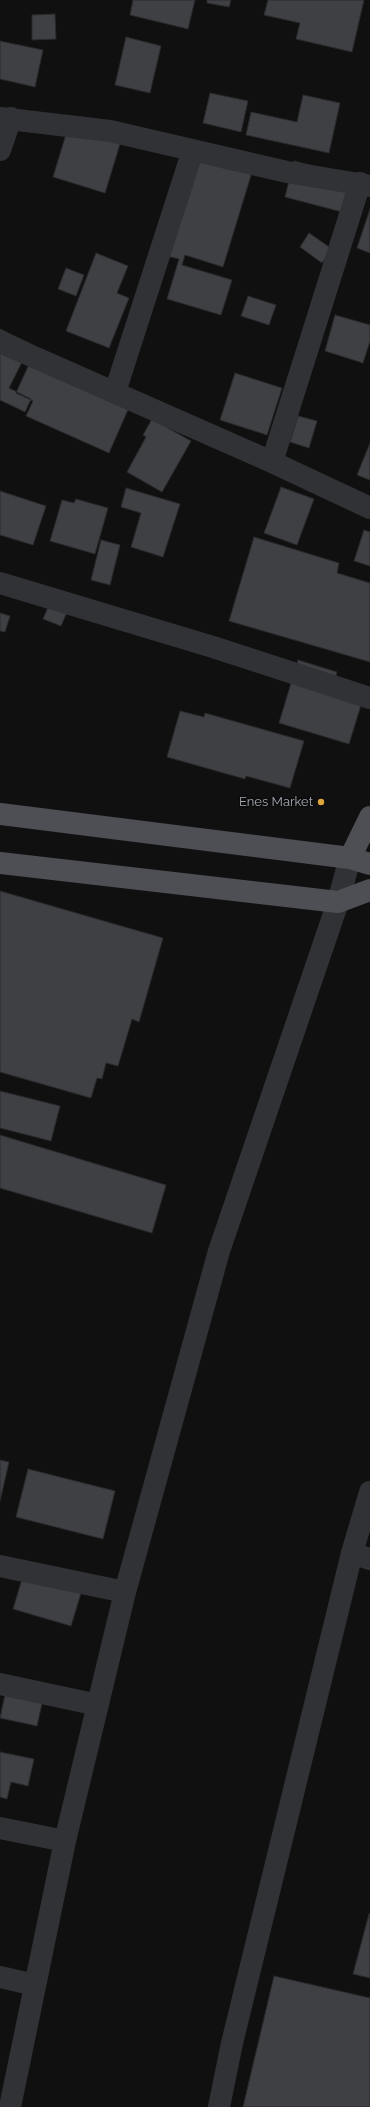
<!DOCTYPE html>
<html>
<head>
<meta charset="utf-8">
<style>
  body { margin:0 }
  canvas { display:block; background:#101011 }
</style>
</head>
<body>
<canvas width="370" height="2107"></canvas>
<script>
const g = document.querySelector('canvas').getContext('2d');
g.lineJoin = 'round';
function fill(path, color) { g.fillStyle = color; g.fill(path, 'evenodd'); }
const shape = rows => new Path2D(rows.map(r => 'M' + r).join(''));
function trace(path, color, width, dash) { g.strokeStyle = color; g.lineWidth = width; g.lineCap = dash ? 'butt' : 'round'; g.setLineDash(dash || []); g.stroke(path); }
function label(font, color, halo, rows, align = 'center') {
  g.font = font + ' Raleway,sans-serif'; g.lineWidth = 3; g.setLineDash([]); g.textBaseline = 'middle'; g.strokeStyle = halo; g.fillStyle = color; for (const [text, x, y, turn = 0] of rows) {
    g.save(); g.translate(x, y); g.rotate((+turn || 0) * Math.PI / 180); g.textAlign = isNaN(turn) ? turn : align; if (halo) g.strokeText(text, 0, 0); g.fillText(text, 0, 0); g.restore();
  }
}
const building = shape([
  [133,0,195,0,188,29,130,15,133,0],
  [207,0,231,0,229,7,207,3,207,0],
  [268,0,364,0,352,52,296,39,300,23,264,15,268,0],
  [55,14,56,39,32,40,32,15,55,14],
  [126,37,161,46,150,93,115,85,126,37],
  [0,41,43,50,35,87,0,79,0,41],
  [210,93,248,101,241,132,203,123,210,93],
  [303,95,340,103,329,153,246,135,251,112,297,122,303,95],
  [67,131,124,131,105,193,53,177,67,131],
  [200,156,252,172,223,267,185,255,182,265,232,280,221,315,167,299,179,259,167,256,200,156],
  [294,161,351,176,342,212,285,197,294,161],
  [370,209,370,253,357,248,370,209],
  [309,233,332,249,322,263,300,247,309,233],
  [96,253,128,266,117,293,129,298,109,348,66,331,96,253],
  [66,268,84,275,76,296,58,289,66,268],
  [248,296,276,305,269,325,241,316,248,296],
  [335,315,370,325,370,341,363,363,325,351,335,315],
  [0,329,31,344,9,388,31,399,25,412,0,400,0,329],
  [31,360,130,405,109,453,26,416,33,401,16,393,31,360],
  [235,373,282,388,267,435,220,420,235,373],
  [298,416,317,421,309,448,290,442,298,416],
  [152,419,191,441,162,492,127,472,146,437,143,435,152,419],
  [370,443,370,480,357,475,370,443],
  [281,487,314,499,297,545,264,533,281,487],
  [126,488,180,504,163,557,131,547,141,513,121,507,126,488],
  [0,491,46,506,33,545,0,535,0,491],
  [76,499,108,508,95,554,50,541,62,500,74,503,76,499],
  [364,530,370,532,370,566,354,561,364,530],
  [254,537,339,563,337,573,370,583,370,662,229,621,254,537],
  [101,540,120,545,110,585,91,580,101,540],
  [49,605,67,612,61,626,43,619,49,605],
  [0,613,10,616,5,632,0,631,0,613],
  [298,660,337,672,334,682,365,692,349,744,279,723,298,660],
  [180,711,204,717,205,713,304,741,290,788,246,776,245,779,167,757,180,711],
  [0,891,163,938,139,1022,132,1019,118,1066,106,1063,102,1079,97,1078,91,1098,0,1072,0,891],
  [0,1091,60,1106,51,1141,0,1128,0,1091],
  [0,1135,166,1185,152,1233,0,1188,0,1135],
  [0,1460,9,1462,0,1501,0,1460],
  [28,1469,115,1491,103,1539,16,1517,28,1469],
  [23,1576,81,1593,71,1626,13,1609,23,1576],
  [6,1690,43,1699,37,1726,0,1718,6,1690],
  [0,1752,34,1759,28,1786,11,1782,7,1799,0,1797,0,1752],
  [369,1914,370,1914,370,1978,353,1974,369,1914],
  [274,1976,370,1998,370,2107,243,2107,274,1976]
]);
fill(building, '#3f4044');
trace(building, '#2a2a2d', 1);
trace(shape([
  [0,118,110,131,287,172,370,186],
  [0,150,11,118],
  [0,342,272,462,370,508],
  [115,392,193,150],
  [272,462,360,183],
  [0,583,213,647,370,698],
  [352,1553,370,1559],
  [0,1566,125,1592],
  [0,1684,98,1705],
  [0,1828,65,1841],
  [0,1977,35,1985],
  [10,2107,65,1841,125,1592,219,1251,338,902,350,858],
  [219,2107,232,2043,352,1553,370,1492]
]), '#313235', 22);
trace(shape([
  [0,814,350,858,370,864],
  [350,858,370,817],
  [0,863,338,902,370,890]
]), '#4e4f54', 22);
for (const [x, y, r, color] of [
  [321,802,4,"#dda63c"]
]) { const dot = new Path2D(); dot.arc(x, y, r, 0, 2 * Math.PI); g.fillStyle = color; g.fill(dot); trace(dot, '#0b0b0c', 1.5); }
label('13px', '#a2a7b0', '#0b0b0c', [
  ["Enes Market",313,802]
], 'right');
</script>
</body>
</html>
